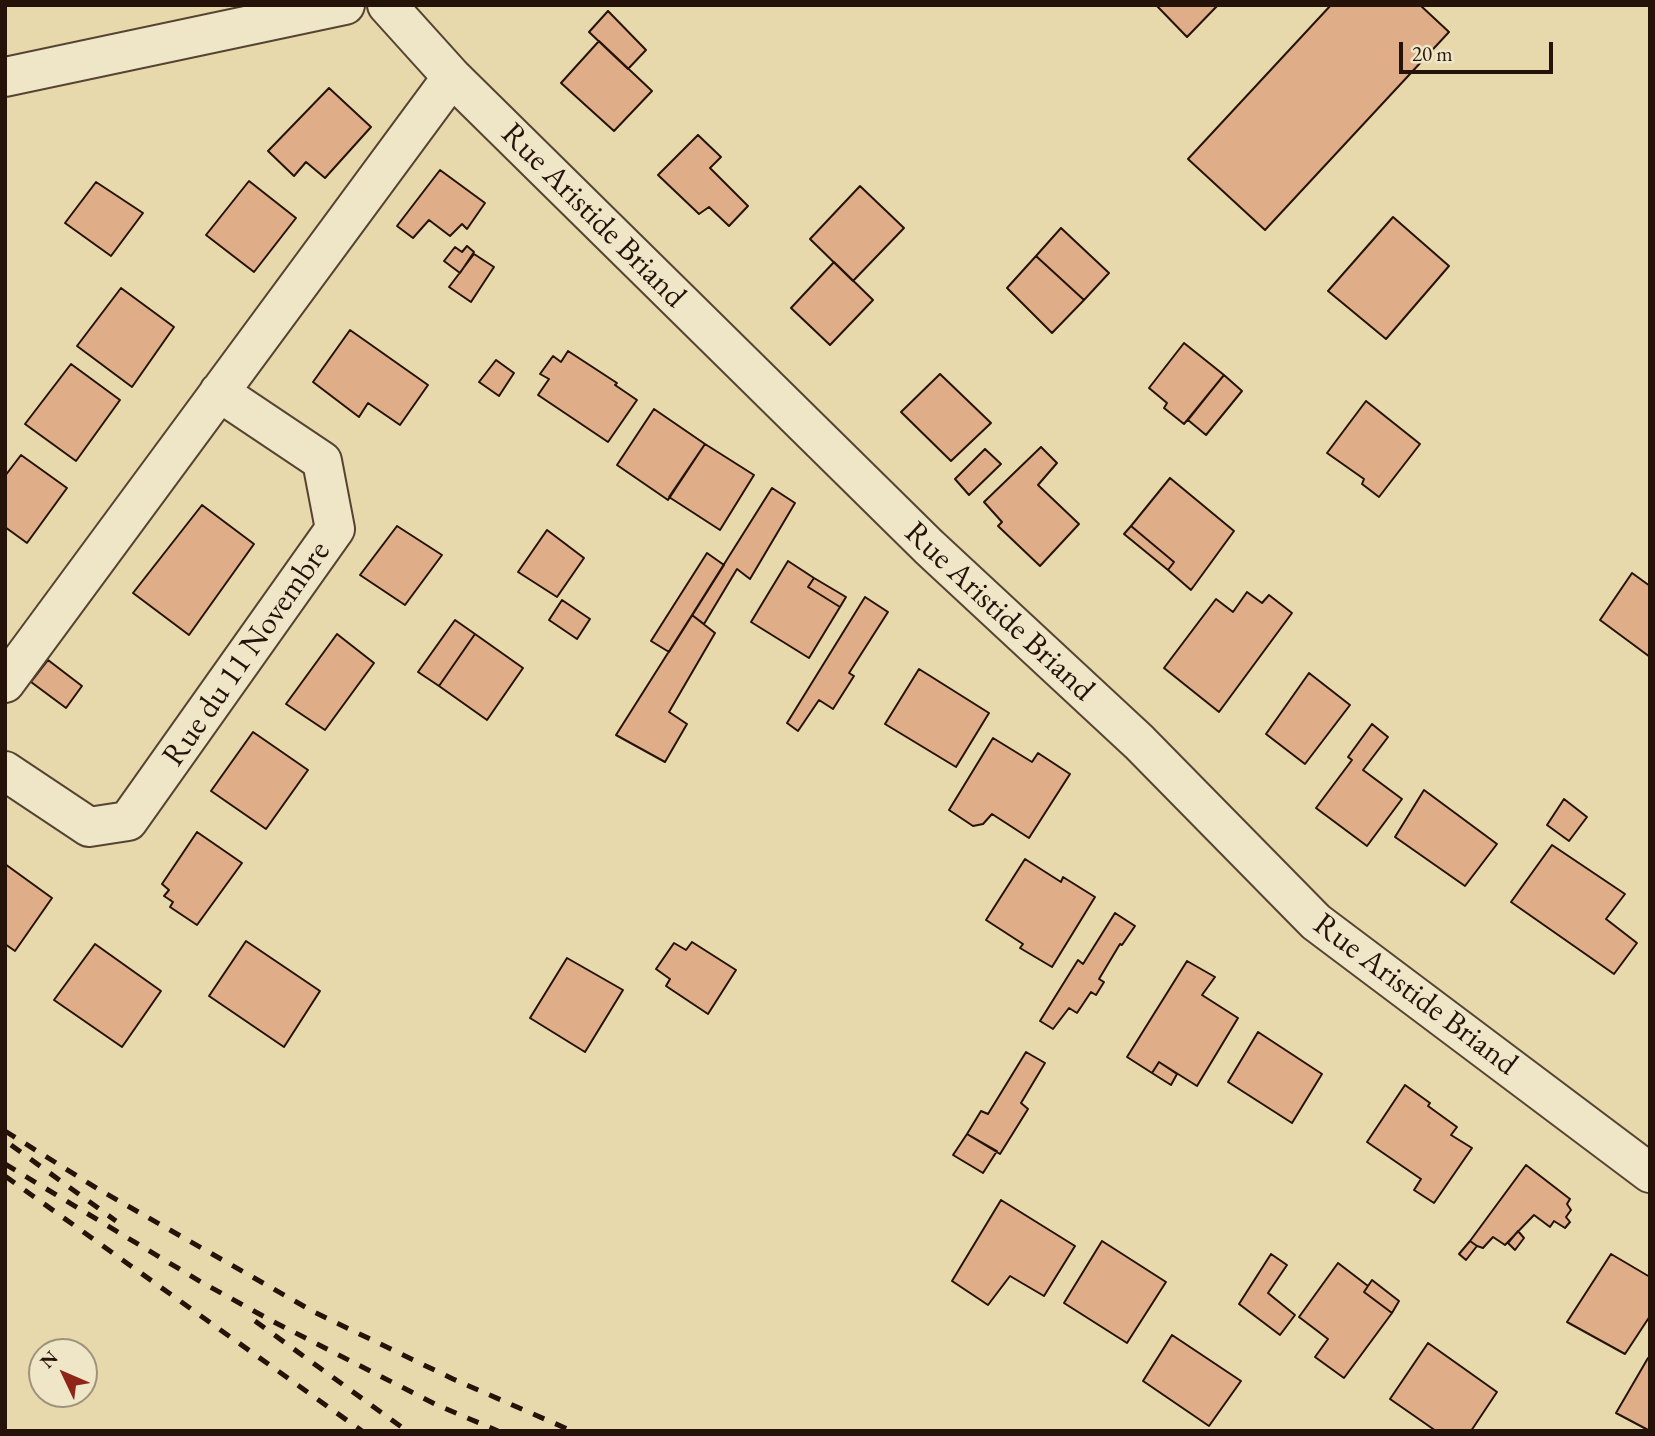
<!DOCTYPE html>
<html>
<head>
<meta charset="utf-8">
<style>
  body { margin:0 }
  #map { position:relative; width:1655px; height:1436px; overflow:hidden; background:#e7d9ab; font-family:"EB Garamond",serif }
  canvas { display:block }
  .frame { position:absolute; inset:0; border:7px solid #25130a; pointer-events:none }
  .north { position:absolute; left:28px; top:1338px; width:70px; height:70px; box-sizing:border-box; background:#efe6c8; border:2px solid #9e927c; border-radius:50%; rotate:314deg; font-size:19px; font-weight:700; line-height:28px; text-align:center; color:#25130a }
  .north::after { content:''; display:block; margin:auto; width:24px; height:32px; background:#8f2418; clip-path:polygon(50% 0,100% 100%,50% 72%,0 100%) }
  .scale { position:absolute; left:1399px; top:42px; width:154px; height:32px; box-sizing:border-box; border:4px solid #25130a; border-top:0; padding-left:9px; font-size:21px; line-height:24px; white-space:nowrap; color:#25130a; -webkit-text-stroke:5px #efe6c8; paint-order:stroke }
</style>
</head>
<body>
<div id="map">
<canvas width="1655" height="1436"></canvas>
<div class="frame"></div>
<div class="north">N</div>
<div class="scale">20 m</div>
</div>
<script>
const g = document.querySelector('canvas').getContext('2d');
g.lineJoin = 'round';
function fill(path, color) { g.fillStyle = color; g.fill(path, 'evenodd'); }
const shape = rows => new Path2D(rows.map(r => 'M' + r).join(''));
function trace(path, color, width, dash) { g.strokeStyle = color; g.lineWidth = width; g.lineCap = dash ? 'butt' : 'round'; g.setLineDash(dash || []); g.stroke(path); }
function label(font, color, halo, rows, align = 'center') {
  g.font = font + ' "EB Garamond",serif'; g.lineWidth = 5; g.setLineDash([]); g.textBaseline = 'middle'; g.strokeStyle = halo; g.fillStyle = color; for (const [text, x, y, turn = 0] of rows) {
    g.save(); g.translate(x, y); g.rotate((+turn || 0) * Math.PI / 180); g.textAlign = isNaN(turn) ? turn : align; if (halo) g.strokeText(text, 0, 0); g.fillText(text, 0, 0); g.restore();
  }
}
const building = shape([
  [1156,5,1218,5,1187,37,1156,5],
  [1331,5,1420,5,1449,32,1265,230,1188,159,1331,5],
  [608,11,646,50,628,69,589,32,608,11],
  [599,41,652,91,614,131,561,83,599,41],
  [329,88,371,127,325,178,306,162,294,176,268,151,329,88],
  [698,135,721,157,710,168,748,206,729,226,709,207,699,214,658,175,698,135],
  [440,170,485,203,467,229,462,224,450,236,429,220,413,238,397,226,440,170],
  [249,181,296,218,254,272,206,235,249,181],
  [96,182,143,213,111,256,65,223,96,182],
  [860,186,904,228,853,281,810,239,860,186],
  [1393,217,1449,266,1386,339,1328,291,1393,217],
  [1061,228,1109,273,1084,300,1036,256,1061,228],
  [467,246,474,252,460,273,444,261,455,247,462,252,467,246],
  [474,254,494,267,471,302,449,287,474,254],
  [1036,256,1084,300,1052,333,1007,288,1036,256],
  [834,262,873,300,830,345,791,308,834,262],
  [121,288,174,327,132,387,77,346,121,288],
  [350,330,428,385,400,425,368,403,359,417,313,382,350,330],
  [1184,343,1224,375,1184,424,1164,408,1167,403,1149,388,1184,343],
  [568,351,617,383,615,385,637,400,608,442,538,395,549,379,540,374,553,356,561,362,568,351],
  [496,360,514,373,499,396,479,382,496,360],
  [71,364,120,400,76,461,25,424,71,364],
  [940,374,991,423,951,461,901,412,940,374],
  [1224,375,1242,391,1206,435,1188,420,1224,375],
  [1366,401,1420,444,1379,497,1362,484,1364,479,1327,453,1366,401],
  [654,409,705,444,668,500,617,465,654,409],
  [705,444,754,475,720,530,669,497,705,444],
  [1041,447,1057,463,1038,485,1079,524,1040,566,998,526,1002,522,984,502,1041,447],
  [985,449,1001,464,969,495,955,479,985,449],
  [21,455,67,488,27,543,5,527,5,476,21,455],
  [1170,478,1234,531,1191,590,1168,570,1174,562,1131,526,1170,478],
  [772,488,795,503,750,579,737,569,704,624,692,615,772,488],
  [202,505,254,544,189,635,133,593,202,505],
  [397,526,442,555,405,605,360,575,397,526],
  [1131,526,1174,562,1168,570,1124,534,1131,526],
  [547,530,584,558,557,597,518,572,547,530],
  [707,553,724,565,669,652,651,641,707,553],
  [788,561,814,578,808,587,840,607,809,658,751,622,788,561],
  [1632,573,1650,586,1650,657,1600,620,1632,573],
  [814,578,846,597,840,607,808,587,814,578],
  [1247,592,1262,603,1269,595,1292,613,1219,712,1164,668,1216,599,1233,612,1247,592],
  [865,597,888,612,849,673,854,676,833,709,819,700,798,731,787,723,865,597],
  [562,600,590,619,577,639,549,620,562,600],
  [692,615,715,633,669,712,687,724,665,762,616,735,692,615],
  [455,620,475,634,439,686,418,672,455,620],
  [337,634,374,663,325,730,286,704,337,634],
  [475,634,523,668,487,720,439,686,475,634],
  [48,660,82,686,66,708,31,682,48,660],
  [919,669,989,713,956,767,885,724,919,669],
  [1309,673,1350,705,1305,764,1266,734,1309,673],
  [1372,724,1388,737,1363,770,1402,799,1367,846,1316,808,1352,760,1348,757,1372,724],
  [253,732,308,770,266,829,211,791,253,732],
  [993,738,1032,762,1038,753,1070,774,1029,838,992,814,983,824,973,826,949,810,993,738],
  [1424,790,1497,844,1465,886,1395,837,1424,790],
  [1564,799,1587,817,1569,841,1547,825,1564,799],
  [197,832,242,863,197,925,170,907,173,902,164,896,169,890,162,884,197,832],
  [1552,845,1625,894,1606,919,1637,943,1614,974,1511,902,1552,845],
  [1025,859,1061,882,1063,877,1095,897,1052,967,1020,948,1023,944,986,920,1025,859],
  [5,864,52,898,15,951,5,944,5,864],
  [1115,913,1135,926,1122,945,1120,944,1099,979,1104,982,1096,995,1091,992,1077,1013,1069,1008,1053,1029,1040,1021,1078,960,1083,964,1115,913],
  [246,941,320,991,284,1047,209,996,246,941],
  [692,942,736,970,708,1014,666,986,670,979,656,969,674,943,686,950,692,942],
  [95,944,161,991,122,1047,54,1000,95,944],
  [567,958,623,990,585,1052,530,1018,567,958],
  [1187,961,1215,977,1202,995,1238,1018,1197,1086,1159,1062,1152,1073,1127,1057,1187,961],
  [1258,1032,1322,1074,1292,1123,1228,1082,1258,1032],
  [1026,1052,1045,1063,1021,1103,1028,1109,1000,1154,967,1134,981,1111,988,1114,1026,1052],
  [1159,1062,1177,1074,1171,1085,1152,1073,1159,1062],
  [1405,1085,1430,1103,1428,1106,1457,1127,1451,1135,1472,1148,1434,1203,1414,1190,1421,1179,1367,1142,1405,1085],
  [967,1134,997,1151,983,1173,953,1155,967,1134],
  [1526,1165,1570,1199,1567,1204,1571,1210,1566,1217,1570,1222,1565,1228,1554,1221,1550,1227,1534,1215,1505,1245,1493,1237,1483,1248,1477,1246,1470,1241,1526,1165],
  [1001,1200,1075,1246,1044,1296,1010,1276,988,1305,952,1281,1001,1200],
  [1518,1231,1524,1238,1515,1250,1508,1243,1518,1231],
  [1102,1241,1166,1282,1127,1343,1064,1303,1102,1241],
  [1470,1241,1477,1246,1466,1260,1459,1254,1470,1241],
  [1271,1254,1287,1265,1268,1293,1295,1315,1280,1335,1239,1304,1271,1254],
  [1611,1254,1650,1277,1650,1316,1625,1354,1567,1322,1611,1254],
  [1338,1263,1368,1286,1364,1292,1392,1313,1344,1378,1315,1357,1328,1339,1299,1317,1338,1263],
  [1372,1280,1399,1301,1392,1313,1364,1292,1372,1280],
  [1172,1335,1241,1381,1209,1426,1143,1381,1172,1335],
  [1428,1343,1497,1392,1471,1431,1436,1431,1390,1399,1428,1343],
  [1648,1358,1650,1359,1650,1431,1616,1413,1648,1358]
]);
fill(building, '#dfad87');
trace(building, '#25130a', 2);
const street = shape([
  [387,5,452,77,929,547,1139,742,1316,922,1650,1173],
  [5,77,345,5],
  [5,683,452,77],
  [5,771,89,827,128,821,335,529,322,461,219,392]
]);
trace(street, '#564432', 42);
trace(street, '#efe6c8', 38);
trace(shape([
  [5,1131,98,1189,314,1312,453,1379,572,1431],
  [11,1145,116,1221],
  [5,1164,201,1282,274,1322,437,1405,498,1431],
  [5,1176,362,1431],
  [255,1321,407,1431]
]), '#25130a', 5, [12, 12]);
label('32px', '#25130a', '#efe6c8', [
  ["Rue Aristide Briand",593,216,45],
  ["Rue Aristide Briand",999,612,43],
  ["Rue du 11 Novembre",247,654,-55],
  ["Rue Aristide Briand",1415,995,37]
]);
</script>
</body>
</html>
